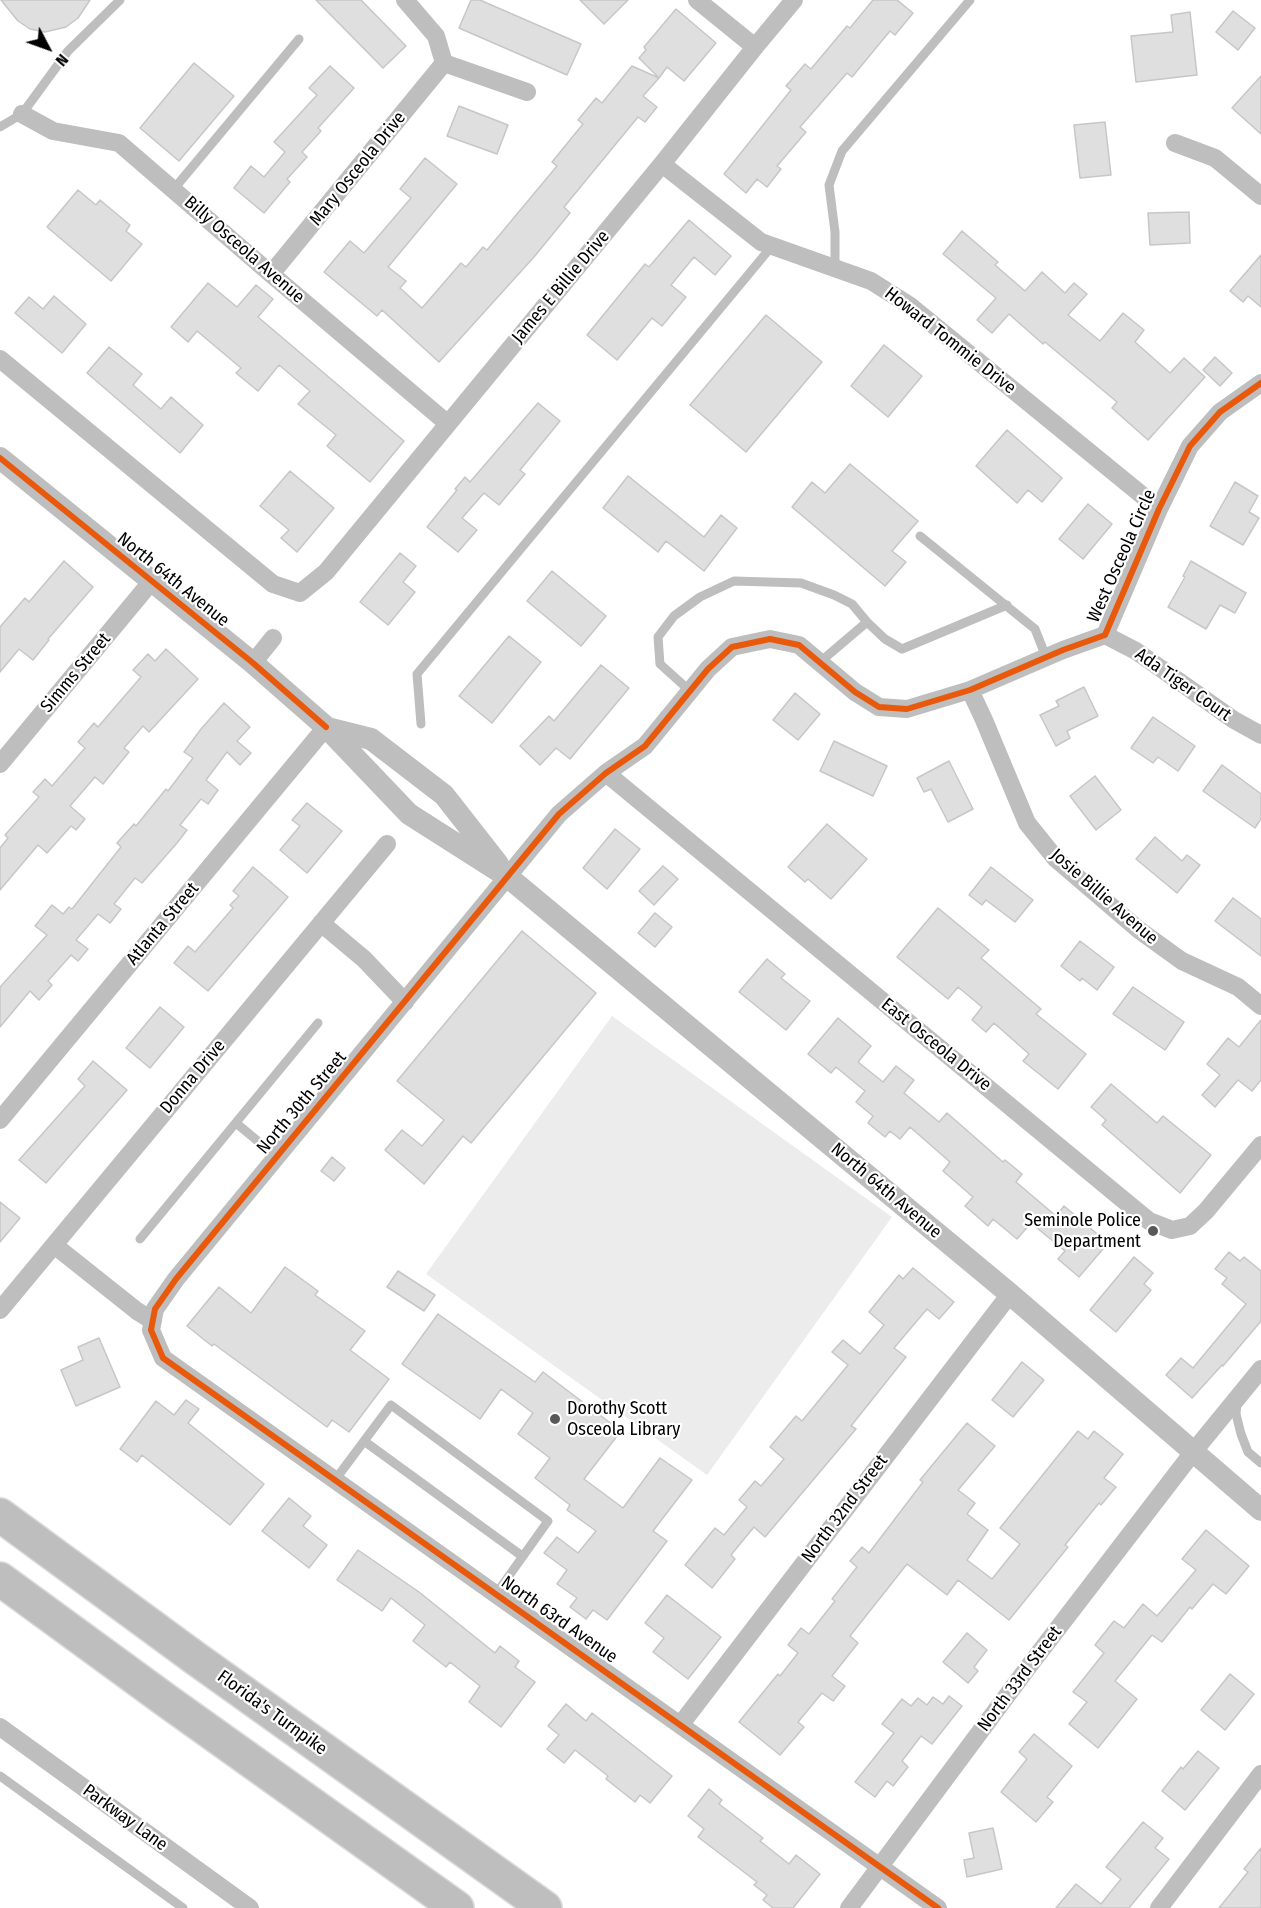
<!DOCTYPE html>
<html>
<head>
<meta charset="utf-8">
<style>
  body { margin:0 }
  #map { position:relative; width:1261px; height:1908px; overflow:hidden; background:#fff; font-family:"Fira Sans Condensed",sans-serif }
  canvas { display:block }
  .north { position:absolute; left:18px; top:18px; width:60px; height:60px; -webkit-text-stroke:4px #fff; paint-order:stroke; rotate:131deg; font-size:16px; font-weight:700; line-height:24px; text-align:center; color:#000 }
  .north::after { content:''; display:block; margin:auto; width:21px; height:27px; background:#000; clip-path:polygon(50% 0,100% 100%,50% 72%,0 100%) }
</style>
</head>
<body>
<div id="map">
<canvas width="1261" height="1908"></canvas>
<div class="north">N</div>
</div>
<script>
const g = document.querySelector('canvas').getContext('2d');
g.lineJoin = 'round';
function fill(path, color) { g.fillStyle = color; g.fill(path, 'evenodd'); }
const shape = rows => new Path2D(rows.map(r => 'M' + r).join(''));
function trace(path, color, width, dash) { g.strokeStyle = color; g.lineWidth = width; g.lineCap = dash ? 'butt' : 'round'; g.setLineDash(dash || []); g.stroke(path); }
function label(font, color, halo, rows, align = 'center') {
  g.font = font + ' "Fira Sans Condensed",sans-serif'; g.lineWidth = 4.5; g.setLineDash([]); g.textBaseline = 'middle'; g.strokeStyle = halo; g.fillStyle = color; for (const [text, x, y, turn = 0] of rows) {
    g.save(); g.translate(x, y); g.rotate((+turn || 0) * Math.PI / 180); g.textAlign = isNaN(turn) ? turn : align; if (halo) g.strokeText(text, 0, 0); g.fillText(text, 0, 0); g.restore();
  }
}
fill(shape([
  [612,1016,892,1217,707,1475,426,1274]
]), '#ececec');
const building = shape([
  [1,0,90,0,78,18,66,27,45,32,30,29,18,21,1,0],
  [316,0,361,0,406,46,383,68,316,0],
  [471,0,480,0,581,44,567,75,459,28,471,0],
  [580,0,628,0,604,24,580,0],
  [873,0,897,0,913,13,895,35,890,31,852,77,847,73,800,127,806,132,777,166,781,169,767,187,757,179,746,193,724,174,791,90,786,86,805,64,811,69,847,26,850,28,873,0],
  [676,9,716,43,684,81,667,67,659,78,639,58,646,50,644,47,676,9],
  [1233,11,1255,28,1238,50,1216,32,1233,11],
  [1190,12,1197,75,1136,82,1131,36,1173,32,1171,15,1190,12],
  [194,63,234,96,179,161,140,128,194,63],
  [330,66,354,88,318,128,321,131,302,152,307,157,287,179,290,182,264,213,234,188,251,166,264,177,285,152,274,142,317,95,309,88,330,66],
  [632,66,659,78,643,96,657,107,645,122,638,117,564,207,570,213,534,257,439,362,382,310,377,316,324,272,350,241,364,253,411,198,400,189,425,158,457,184,388,267,406,281,400,288,422,308,461,263,466,267,483,247,487,250,557,166,552,162,583,124,578,120,596,98,602,103,632,66],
  [1261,76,1261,134,1232,108,1261,76],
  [459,106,508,125,497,154,447,136,459,106],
  [1105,122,1111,175,1080,178,1074,125,1105,122],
  [78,190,96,205,100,200,130,225,126,231,142,244,111,281,47,227,78,190],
  [1189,212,1190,243,1150,245,1148,213,1189,212],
  [689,220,731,256,715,275,694,257,671,285,686,297,662,326,652,318,617,360,587,335,645,264,649,267,689,220],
  [962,231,998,262,995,265,1025,291,1042,272,1065,293,1074,283,1087,294,1068,315,1100,341,1123,313,1144,330,1135,342,1170,373,1184,358,1205,377,1148,440,1112,408,1117,402,1045,342,1043,344,1009,314,992,333,977,320,996,298,943,254,962,231],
  [1261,255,1261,307,1248,296,1243,302,1230,291,1261,255],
  [208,283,237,307,256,285,273,299,258,317,404,441,370,482,327,446,336,435,298,404,310,391,279,365,258,391,236,373,241,368,197,331,188,342,171,327,208,283],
  [54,296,86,324,62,353,15,313,29,297,43,309,54,296],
  [766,315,822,362,746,452,690,405,766,315],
  [884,345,922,376,888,417,851,386,884,345],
  [109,347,142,374,133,385,161,409,171,397,203,425,180,453,87,373,109,347],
  [1215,357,1232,373,1220,386,1203,370,1215,357],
  [538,403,560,421,520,470,525,474,499,505,484,493,462,518,477,530,458,552,427,527,457,490,455,489,465,477,470,482,538,403],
  [1007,430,1062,478,1042,502,1028,490,1017,503,976,466,1007,430],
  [850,464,918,521,892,551,906,562,885,586,792,507,812,482,825,493,850,464],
  [290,471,334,508,297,552,281,538,289,530,260,506,290,471],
  [628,476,704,537,721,515,737,528,704,571,666,541,658,552,603,508,628,476],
  [1235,482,1258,496,1249,512,1259,518,1243,545,1210,526,1235,482],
  [1088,504,1112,524,1083,559,1059,539,1088,504],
  [400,553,416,566,403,582,415,592,388,625,360,602,400,553],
  [64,561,93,587,48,639,49,640,33,660,19,649,0,672,0,627,25,598,29,602,64,561],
  [1191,561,1246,593,1235,613,1220,605,1206,629,1168,607,1185,577,1183,576,1191,561],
  [552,571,606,616,581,646,527,601,552,571],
  [509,636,541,662,492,723,459,696,509,636],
  [166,649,198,679,149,732,143,726,124,748,129,752,103,784,95,777,70,806,85,819,76,830,71,826,47,853,38,845,0,890,0,848,8,838,5,835,39,797,33,792,45,779,52,786,85,748,78,742,94,723,98,727,141,677,133,670,148,654,155,661,166,649],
  [601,665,629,688,570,759,556,748,540,765,520,746,549,716,554,721,601,665],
  [1084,687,1098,716,1067,731,1070,738,1056,746,1040,715,1059,706,1056,701,1084,687],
  [795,693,820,714,798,740,773,720,795,693],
  [224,703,250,727,237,741,251,753,240,765,227,752,206,780,218,790,208,804,201,799,180,825,187,830,177,843,142,883,135,878,114,904,121,909,110,923,98,914,76,940,88,949,78,961,71,955,48,981,52,985,39,1000,30,991,0,1027,0,987,47,935,35,926,52,905,63,914,69,907,72,909,121,847,117,843,134,824,136,826,166,789,168,791,193,758,184,752,201,729,224,703],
  [1153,717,1195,746,1178,771,1158,757,1153,763,1131,748,1153,717],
  [834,741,887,766,873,796,820,771,834,741],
  [949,761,973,809,948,822,931,789,924,792,917,778,949,761],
  [1222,765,1261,794,1261,819,1255,828,1203,791,1222,765],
  [1095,776,1121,810,1096,830,1070,796,1095,776],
  [307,803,342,831,307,873,280,850,300,826,292,820,307,803],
  [827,824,867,859,831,899,808,879,805,882,788,867,827,824],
  [615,829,640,849,607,889,583,868,615,829],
  [1155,837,1182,861,1187,855,1200,865,1177,893,1136,859,1155,837],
  [663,866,678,879,654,905,639,891,663,866],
  [253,867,288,897,208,991,174,963,188,946,195,952,233,908,230,905,239,896,233,891,253,867],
  [991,867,1033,900,1015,922,986,900,982,905,969,895,991,867],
  [1233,898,1261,919,1261,956,1215,921,1233,898],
  [938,908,989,950,981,958,1041,1009,1036,1014,1086,1054,1058,1089,1023,1061,1029,1054,994,1023,986,1032,972,1020,982,1007,958,987,948,999,897,957,938,908],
  [655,913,672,927,655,947,638,933,655,913],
  [522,931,596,993,471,1143,463,1136,424,1184,385,1150,402,1130,422,1146,444,1120,397,1081,522,931],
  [1080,941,1114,967,1097,990,1082,978,1080,981,1061,966,1080,941],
  [767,959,785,974,781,978,810,1001,786,1030,739,992,767,959],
  [1133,987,1184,1022,1165,1050,1113,1014,1133,987],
  [160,1007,184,1027,150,1068,126,1048,160,1007],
  [838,1018,871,1046,858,1062,883,1082,896,1066,914,1080,904,1093,939,1122,947,1113,1003,1162,1005,1160,1022,1174,1016,1182,1056,1216,1064,1206,1108,1243,1079,1277,1058,1259,1065,1251,1031,1223,1017,1239,993,1219,988,1226,965,1206,973,1197,943,1171,950,1162,910,1127,900,1139,890,1131,885,1137,868,1123,873,1116,856,1102,865,1091,836,1067,831,1073,808,1054,838,1018],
  [1261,1020,1261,1080,1252,1091,1238,1080,1215,1107,1202,1095,1220,1075,1207,1064,1228,1038,1239,1047,1261,1020],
  [93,1061,127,1090,46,1183,19,1160,85,1086,78,1079,93,1061],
  [1111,1084,1157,1123,1163,1116,1211,1155,1180,1193,1102,1125,1106,1120,1091,1107,1111,1084],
  [332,1157,345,1168,334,1181,321,1171,332,1157],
  [0,1202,20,1218,0,1242,0,1202],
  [1229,1252,1240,1261,1244,1257,1261,1271,1261,1321,1223,1366,1222,1365,1192,1398,1166,1375,1181,1358,1193,1368,1246,1304,1222,1284,1227,1278,1215,1269,1229,1252],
  [1134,1257,1153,1273,1144,1284,1151,1290,1116,1332,1090,1310,1134,1257],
  [285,1267,318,1291,315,1295,365,1331,350,1350,389,1379,349,1432,332,1420,327,1427,214,1344,212,1346,187,1326,219,1287,251,1313,285,1267],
  [913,1268,954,1302,939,1319,927,1309,894,1348,906,1357,851,1426,856,1429,765,1537,754,1527,731,1555,735,1559,712,1588,685,1565,715,1528,724,1535,747,1507,739,1500,755,1481,761,1486,784,1459,770,1447,796,1416,802,1421,848,1365,832,1352,843,1340,860,1354,884,1325,869,1312,899,1275,903,1279,913,1268],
  [398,1271,435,1295,424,1311,387,1287,398,1271],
  [438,1314,535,1382,543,1372,621,1431,584,1479,623,1508,660,1458,692,1480,653,1531,667,1541,607,1620,593,1610,586,1619,570,1607,577,1598,557,1584,567,1570,544,1553,557,1537,578,1553,596,1531,567,1510,570,1505,535,1478,550,1458,518,1434,533,1413,501,1389,480,1419,402,1364,438,1314],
  [99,1338,120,1387,76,1406,61,1370,83,1360,78,1347,99,1338],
  [1022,1362,1044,1380,1013,1417,992,1400,1022,1362],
  [186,1400,199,1409,188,1423,264,1484,230,1525,142,1455,137,1462,120,1449,156,1401,174,1415,186,1400],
  [967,1423,995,1446,958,1490,975,1503,967,1514,988,1530,967,1560,992,1579,1020,1544,1000,1528,1078,1431,1088,1439,1094,1431,1123,1454,1104,1478,1116,1487,1101,1505,1099,1503,1065,1545,1068,1547,1009,1620,958,1580,947,1595,907,1564,850,1636,858,1643,832,1676,845,1686,833,1701,822,1693,798,1722,804,1727,780,1755,739,1722,778,1674,780,1676,798,1653,788,1645,801,1628,809,1634,835,1601,832,1599,857,1567,850,1561,862,1547,869,1553,923,1482,920,1480,967,1423],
  [289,1498,311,1516,303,1526,327,1545,309,1568,262,1531,289,1498],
  [1206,1530,1249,1566,1226,1594,1213,1584,1192,1609,1190,1607,1162,1642,1152,1635,1115,1681,1137,1699,1098,1748,1069,1724,1087,1702,1073,1692,1104,1653,1095,1645,1114,1621,1124,1628,1143,1604,1157,1616,1196,1570,1182,1559,1206,1530],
  [358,1550,419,1592,495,1653,500,1646,519,1661,515,1667,535,1682,501,1727,469,1702,480,1686,450,1662,446,1667,413,1641,425,1625,391,1598,382,1611,337,1580,358,1550],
  [667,1595,721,1637,688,1679,653,1652,664,1638,645,1623,667,1595],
  [967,1633,987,1650,974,1667,978,1671,968,1683,943,1662,967,1633],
  [1230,1674,1254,1694,1225,1730,1201,1710,1230,1674],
  [949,1696,962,1706,932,1744,921,1736,902,1761,908,1767,893,1786,887,1781,875,1797,855,1782,894,1733,882,1724,902,1699,911,1706,918,1698,927,1705,933,1697,943,1704,949,1696],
  [566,1704,586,1721,592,1713,672,1776,650,1803,640,1795,635,1802,606,1779,608,1776,575,1750,564,1763,547,1749,559,1735,548,1726,566,1704],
  [1034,1734,1072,1766,1047,1797,1053,1802,1036,1822,1001,1792,1027,1759,1019,1752,1034,1734],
  [1198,1751,1219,1768,1185,1810,1162,1791,1181,1767,1183,1769,1198,1751],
  [709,1789,722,1800,719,1804,763,1838,760,1841,789,1864,796,1855,820,1874,793,1908,773,1908,763,1900,767,1895,754,1885,757,1882,698,1837,704,1829,688,1816,709,1789],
  [1143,1822,1163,1838,1155,1848,1169,1859,1129,1908,1056,1908,1076,1884,1101,1904,1121,1879,1106,1867,1143,1822],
  [993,1828,1002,1869,967,1877,964,1860,974,1858,969,1833,993,1828],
  [1261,1848,1261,1908,1219,1908,1248,1872,1244,1869,1261,1848]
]);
fill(building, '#dfdfdf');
trace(building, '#c7c7c7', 1.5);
const motorway = shape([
  [0,1515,195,1658,545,1908],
  [0,1579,167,1701,457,1908]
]);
trace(motorway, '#dbdbdb', 36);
trace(shape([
  [0,127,22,114,68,51,120,0],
  [173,190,299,39],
  [835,268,835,232,829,185,842,151,970,0],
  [920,536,1035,629,1046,657],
  [820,662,867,622],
  [690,691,660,664,658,637,674,616,700,597,734,581,801,583,834,595,852,604,867,622,885,639,902,649,1007,605],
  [421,724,417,674,772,246],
  [236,1123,277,1157],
  [140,1239,318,1023],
  [1237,1402,1236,1414,1241,1434,1248,1452,1261,1463],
  [364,1441,522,1556],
  [335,1480,391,1405,548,1521,496,1594],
  [0,1776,183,1908]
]), '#bebebe', 9);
trace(shape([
  [405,0,436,36,444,63,527,92],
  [697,0,755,47],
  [22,114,53,131,119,143,271,274,447,423],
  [1175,143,1215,158,1261,196],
  [662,164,761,242,871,281,909,305,1159,509],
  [271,274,444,63],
  [0,359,273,584,300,593,326,572,662,164,755,47,794,0],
  [1105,635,1136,651,1234,720,1261,735],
  [253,663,273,638],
  [970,690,984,720,1027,823,1056,859,1139,930,1182,961,1238,987,1261,1006],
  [0,764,151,582],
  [606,773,1149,1221,1172,1230,1190,1226,1206,1211,1261,1145],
  [321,923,364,959,405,1002],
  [0,1120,326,727],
  [54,1245,137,1311,153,1321],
  [0,1310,387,844],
  [681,1724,1010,1294],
  [0,1727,250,1908],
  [849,1908,1029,1666,1194,1451,1261,1369],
  [938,1908,163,1358,151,1330,155,1309,176,1279,559,814,606,773,645,746,708,669,732,647,770,639,799,645,855,692,879,707,907,709,970,690,1063,650,1105,635,1159,509,1190,446,1220,412,1261,383],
  [1159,1908,1261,1774]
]), '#bebebe', 18);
trace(shape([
  [0,458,253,663,326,727,409,814,508,877,1010,1294,1261,1510],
  [327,728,371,739,444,795,498,864]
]), '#bebebe', 22);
trace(motorway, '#bebebe', 33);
trace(shape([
  [0,458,253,663,326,727],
  [938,1908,163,1358,151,1330,155,1309,176,1279,559,814,606,773,645,746,708,669,732,647,770,639,799,645,855,692,879,707,907,709,970,690,1063,650,1105,635,1159,509,1190,446,1220,412,1261,383]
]), '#e8590c', 6);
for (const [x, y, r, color] of [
  [1153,1231,6,"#595959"],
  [555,1419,6,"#595959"]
]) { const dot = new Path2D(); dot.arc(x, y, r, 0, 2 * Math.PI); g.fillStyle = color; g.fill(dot); trace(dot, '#fff', 2); }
label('18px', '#000', '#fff', [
  ["Mary Osceola Drive",358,169,-51],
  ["Billy Osceola Avenue",244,250,41],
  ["James E Billie Drive",561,287,-50],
  ["Howard Tommie Drive",950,341,38],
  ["West Osceola Circle",1122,556,-66],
  ["North 64th Avenue",173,580,39],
  ["Simms Street",76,673,-50],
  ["Ada Tiger Court",1183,685,35],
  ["Josie Billie Avenue",1104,897,41],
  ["Atlanta Street",163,924,-50],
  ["East Osceola Drive",936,1045,39],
  ["Donna Drive",193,1077,-50],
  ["North 30th Street",302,1103,-50],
  ["North 64th Avenue",886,1191,40],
  ["North 32nd Street",845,1509,-53],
  ["North 63rd Avenue",559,1620,35],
  ["North 33rd Street",1020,1679,-53],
  ["Florida's Turnpike",272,1713,36],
  ["Parkway Lane",125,1818,36]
]);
label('18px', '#000', '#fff', [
  ["Seminole Police",1141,1221],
  ["Department",1141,1242],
  ["Dorothy Scott",567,1409,"left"],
  ["Osceola Library",567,1430,"left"]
], 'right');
</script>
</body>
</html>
